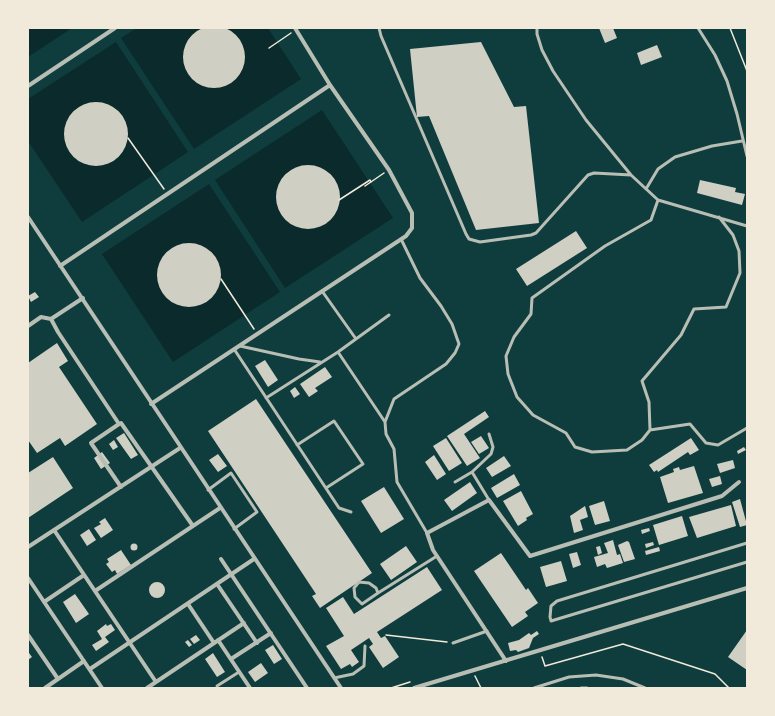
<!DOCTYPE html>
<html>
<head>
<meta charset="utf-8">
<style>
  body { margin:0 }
  #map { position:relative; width:775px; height:716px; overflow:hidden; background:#0f3d3e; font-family:"DejaVu Sans",sans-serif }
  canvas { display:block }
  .frame { position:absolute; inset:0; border:29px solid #f1e9da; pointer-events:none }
</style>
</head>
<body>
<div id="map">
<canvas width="775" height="716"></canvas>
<div class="frame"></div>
</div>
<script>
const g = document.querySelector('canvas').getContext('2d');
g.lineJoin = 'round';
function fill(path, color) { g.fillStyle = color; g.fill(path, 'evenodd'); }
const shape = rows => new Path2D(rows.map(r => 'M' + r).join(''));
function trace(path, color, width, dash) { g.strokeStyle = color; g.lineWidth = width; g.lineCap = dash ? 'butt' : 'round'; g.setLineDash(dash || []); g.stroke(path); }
fill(shape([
  [28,28,72,28,28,57],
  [137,28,268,28,301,79,194,149,121,38],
  [116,42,188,152,82,222,28,141,28,99],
  [322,110,393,218,285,288,215,180],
  [209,184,280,292,173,362,102,254]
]), '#0a2a2b');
fill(shape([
  '183 57a31 31 0 1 1 62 0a31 31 0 1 1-62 0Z',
  [599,28,613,28,617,38,605,43],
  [481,42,514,107,526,106,539,223,476,230,429,116,417,117,410,49],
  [657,45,662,57,641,65,637,53],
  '64 134a32 32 0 1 1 64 0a32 32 0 1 1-64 0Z',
  '276 197a32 32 0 1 1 64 0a32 32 0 1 1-64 0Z',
  [700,180,736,188,735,192,745,194,742,205,697,193],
  [576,231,587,248,527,286,516,269],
  '157 275a32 32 0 1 1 64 0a32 32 0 1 1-64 0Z',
  [35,292,39,297,31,302,28,296],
  [57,343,68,361,59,367,97,424,65,446,60,438,37,453,28,440,28,363],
  [265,360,278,380,268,387,255,366],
  [325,367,332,377,315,388,318,391,309,397,300,384],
  [295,387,300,394,294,398,290,391],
  [256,399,372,573,320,608,312,596,316,594,208,431],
  [485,411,489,417,464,434,480,458,467,466,447,436],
  [124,433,138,455,131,459,116,438],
  [481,436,489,448,479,454,471,442],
  [446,438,462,463,449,471,433,446],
  [691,438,699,450,690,455,688,452,658,472,657,470,654,472,649,465],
  [114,440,118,447,113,450,109,444],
  [744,447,746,450,738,454,737,451],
  [102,452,110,463,101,469,94,458],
  [218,454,227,466,218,472,209,460],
  [434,455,446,474,437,480,425,462],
  [504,456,511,466,492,477,486,468],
  [53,457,73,488,28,518,28,473],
  [733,460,735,468,720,473,717,464],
  [694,466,703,493,668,503,660,477,674,472,673,469,679,467,680,470],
  [514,474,520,485,497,498,491,488],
  [720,476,722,484,712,487,709,479],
  [470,482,477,493,452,511,444,500],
  [384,487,404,519,381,533,361,501],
  [521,491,533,514,526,518,527,520,518,526,503,501],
  [740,499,747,525,740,527,732,502],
  [604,501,610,521,595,525,589,506],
  [731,505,736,526,697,538,689,517],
  [585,506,588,517,580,520,583,530,574,533,570,516],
  [682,516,688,536,659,545,653,525],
  [105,518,113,530,101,538,94,528,101,524,99,522],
  [649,528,650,531,642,534,641,530],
  [89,529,96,540,87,546,80,535],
  [613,540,617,555,620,554,623,563,607,568,605,564,597,567,594,557,608,553,604,543],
  [627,541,629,542,635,559,624,562,618,545],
  [653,542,654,545,646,548,645,544],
  '130.5 547a3.5 3.5 0 1 1 7 0a3.5 3.5 0 1 1-7 0Z',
  [406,546,417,562,391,580,380,564],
  [600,546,602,553,598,555,596,547],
  [659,547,660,551,646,555,645,551],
  [121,550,131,565,117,574,115,570,112,572,106,564,109,562,107,559],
  [577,552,581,565,573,568,569,554],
  [501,553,526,590,528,588,538,603,525,612,528,616,512,627,474,571],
  [561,561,567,581,546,587,540,567],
  [427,567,442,590,377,632,381,638,385,636,399,657,383,668,369,647,373,644,369,638,351,650,359,662,352,667,350,664,341,669,326,646,344,636,326,608,343,597,354,614],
  '149 590a8 8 0 1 1 16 0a8 8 0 1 1-16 0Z',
  [75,594,89,614,76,623,63,602],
  [106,624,107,626,111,624,115,630,105,637,109,642,96,651,92,645,102,639,97,631],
  [747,630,747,670,728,657],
  [537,631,539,634,533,638,529,648,518,652,516,650,510,651,508,643,519,640,529,633,531,635],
  [196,635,200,640,194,644,190,639],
  [188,640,192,645,189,647,185,642],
  [273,645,282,659,274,664,265,650],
  [29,653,32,657,28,660,28,654],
  [213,653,225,672,217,677,205,659],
  [261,663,268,673,255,682,248,672]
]), '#cfcfc3');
trace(shape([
  [730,28,747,71],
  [269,48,291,33],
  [128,138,164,189],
  [365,186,384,173],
  [339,200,370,180,371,182],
  [221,279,254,329],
  [386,635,447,642],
  [542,657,545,666,623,644,715,674,729,688],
  [475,676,481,688],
  [391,688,410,682]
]), '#f1e9da', 1.5);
trace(shape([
  [379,28,381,36,466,234,469,239,480,242,531,235,536,233,588,175,594,173,631,175],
  [537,28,537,34,542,50,553,71,586,120,631,175,658,200,747,226],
  [698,28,715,55,727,81,737,114,747,156],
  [646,189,658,169,675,157,712,146,742,141],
  [658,200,651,220,605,246,532,298,531,314,514,337,506,356,508,374,517,397,533,415,566,433,575,447,592,452,627,450,642,440,650,430,649,402,642,381,681,335,694,309,726,307,740,273,739,251,733,235,719,217],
  [401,239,420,278,441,306,452,324,459,344,455,353,446,364,394,399,385,422,386,434,394,449,397,482,427,533],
  [322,291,356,339],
  [240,346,299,359,320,362],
  [234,349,339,508,351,512],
  [338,352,385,422],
  [266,398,338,352,389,315],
  [650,430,690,424,706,443,718,445,747,428],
  [297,445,334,421,363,464,326,488],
  [472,472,489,500],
  [455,482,472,472,491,454,493,447,489,434],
  [208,490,231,473,257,512,234,529],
  [747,543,557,601,551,606,550,617,551,621,747,562],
  [378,593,376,588,369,583,359,582,354,588,355,597,362,604,378,593,437,556],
  [453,643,487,631],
  [334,678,353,674,364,666,365,646],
  [217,686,239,672],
  [534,688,569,677,596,675,623,679,645,688],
  [581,688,587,688]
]), '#b8beb3', 3);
trace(shape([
  [28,86,115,28],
  [28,217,341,688],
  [60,266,330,85],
  [51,319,58,332,119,424,121,423,193,526],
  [28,326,41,317,51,319,83,298],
  [151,404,406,236,412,228,412,213,389,170,330,85,295,28],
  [119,424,91,443,121,487],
  [54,530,156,682],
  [28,547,180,448],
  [221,559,307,688],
  [28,578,102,688],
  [217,584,257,643],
  [95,591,220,508],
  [44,602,84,575],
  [188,604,214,643],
  [28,635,58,679],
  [218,640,250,688],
  [231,659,271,633],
  [506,661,433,550,427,533,489,500,530,556,722,496,739,482],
  [90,669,254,559],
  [45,688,84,661],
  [147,688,244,623],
  [414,688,747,588]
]), '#b8beb3', 4);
</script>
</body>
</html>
